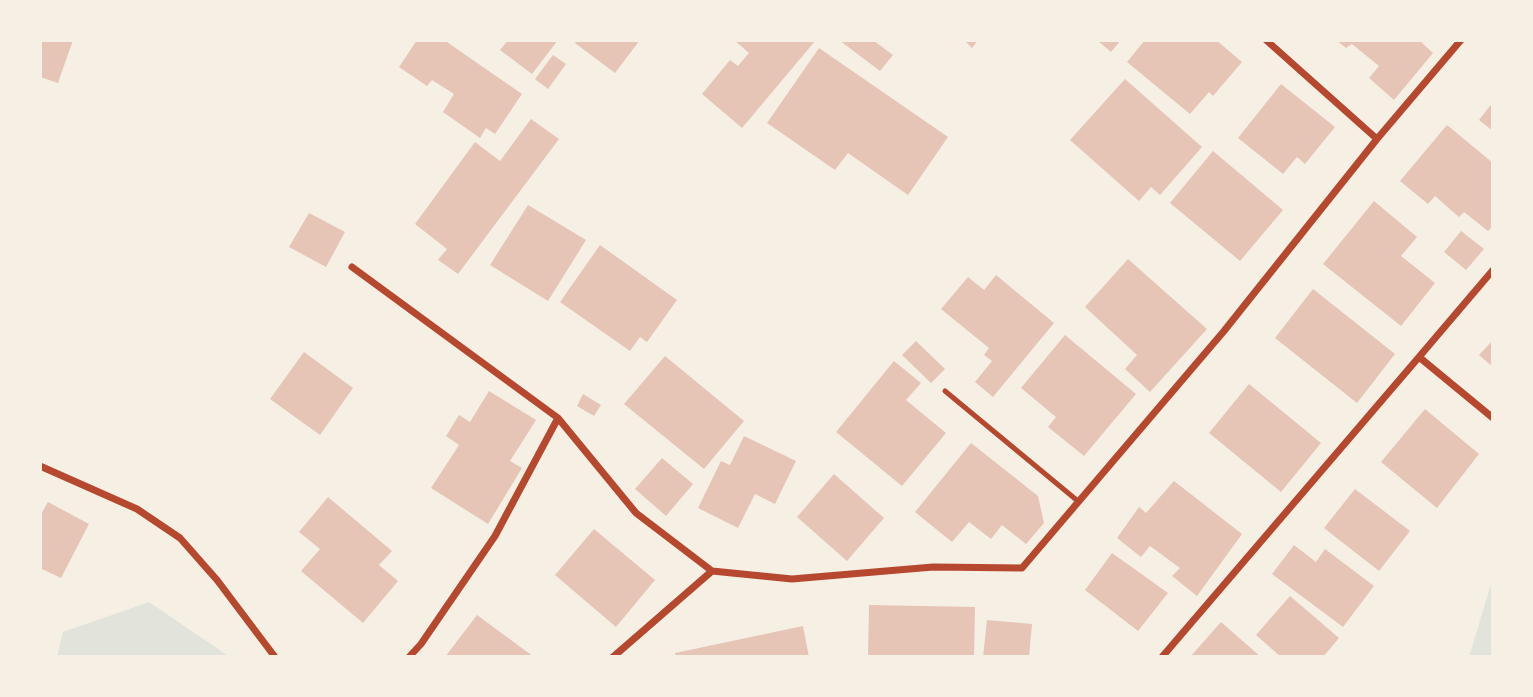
<!DOCTYPE html>
<html>
<head>
<meta charset="utf-8">
<style>
  body { margin:0 }
  #map { position:relative; width:1533px; height:697px; overflow:hidden; background:#f6efe4; font-family:Lora,serif }
  canvas { display:block }
  .frame { position:absolute; inset:0; border:42px solid #f6efe4; pointer-events:none }
</style>
</head>
<body>
<div id="map">
<canvas width="1533" height="697"></canvas>
<div class="frame"></div>
</div>
<script>
const g = document.querySelector('canvas').getContext('2d');
g.lineJoin = 'round';
function fill(path, color) { g.fillStyle = color; g.fill(path, 'evenodd'); }
const shape = rows => new Path2D(rows.map(r => 'M' + r).join(''));
function trace(path, color, width, dash) { g.strokeStyle = color; g.lineWidth = width; g.lineCap = dash ? 'butt' : 'round'; g.setLineDash(dash || []); g.stroke(path); }
fill(shape([
  [1493,577,1493,657,1469,657],
  [149,602,230,657,57,657,63,632]
]), '#e2e4dc');
fill(shape([
  [40,40,73,40,58,83,40,77],
  [417,40,444,40,522,94,495,134,486,128,480,138,443,112,454,94,432,80,427,86,399,67],
  [508,40,558,40,532,74,500,50],
  [577,40,640,40,615,73,575,43],
  [734,40,816,40,742,128,702,94,730,60,738,66,749,53],
  [839,40,873,40,893,55,880,71],
  [964,40,978,40,972,48],
  [1097,40,1121,40,1111,52],
  [1145,40,1216,40,1242,62,1213,96,1209,92,1190,114,1127,62],
  [1336,40,1419,40,1433,53,1394,100,1369,78,1379,66,1352,44,1346,48],
  [819,48,948,137,908,195,848,153,835,170,767,123],
  [553,55,566,64,548,89,535,79],
  [1125,79,1202,147,1160,195,1151,187,1139,201,1070,140],
  [1281,84,1335,127,1305,164,1297,157,1283,174,1238,138],
  [1493,102,1493,131,1479,120],
  [531,119,559,139,458,274,438,260,447,249,415,224,475,142,500,161],
  [1447,125,1493,163,1493,226,1488,231,1464,212,1459,217,1435,196,1428,204,1400,181],
  [1213,151,1283,210,1240,261,1170,203],
  [1374,201,1417,237,1401,256,1435,283,1401,326,1323,264],
  [528,205,586,240,548,301,490,265],
  [309,213,345,232,326,267,289,247],
  [1461,231,1484,249,1466,270,1444,252],
  [600,245,677,300,647,342,640,337,630,351,560,302],
  [1128,259,1207,329,1150,392,1125,369,1137,355,1085,307],
  [996,275,1054,323,993,397,975,382,992,361,984,355,989,348,941,309,968,277,984,290],
  [1313,289,1395,354,1357,403,1275,338],
  [1065,335,1136,394,1084,456,1048,427,1056,417,1021,388],
  [1493,340,1493,367,1479,355],
  [916,341,945,369,931,383,902,355],
  [304,352,353,388,320,435,270,399],
  [665,356,744,421,704,469,624,404],
  [894,361,921,383,906,400,946,433,902,486,836,432],
  [1249,384,1321,443,1281,492,1209,433],
  [489,391,536,420,510,461,522,468,488,524,431,488,459,445,446,436,459,415,470,422],
  [583,394,601,405,594,416,577,406],
  [1425,409,1479,454,1437,508,1381,462],
  [744,436,796,461,775,504,755,494,738,528,698,508,721,461,730,465],
  [971,443,1038,496,1044,523,1026,544,1002,525,991,539,969,522,952,542,915,512],
  [662,458,693,484,666,516,635,489],
  [834,474,884,518,847,561,797,517],
  [1174,481,1242,534,1197,596,1172,576,1180,568,1150,546,1141,557,1117,538,1139,507,1146,513],
  [1355,489,1410,531,1379,571,1324,528],
  [328,497,392,551,379,565,398,581,363,623,301,571,320,549,299,532],
  [48,502,89,524,61,578,40,568,40,516],
  [594,529,655,580,616,627,555,575],
  [1294,545,1316,562,1325,549,1374,586,1343,627,1272,574],
  [1112,553,1168,593,1138,631,1085,590],
  [1290,596,1339,638,1323,657,1281,657,1256,635],
  [869,605,975,607,974,657,868,657],
  [477,615,534,657,445,657],
  [987,620,1032,624,1029,657,983,657],
  [1221,622,1261,657,1190,657],
  [803,626,809,657,676,657,675,653]
]), '#e6c5b7');
trace(shape([
  [945,391,1079,502]
]), '#b5482f', 5);
trace(shape([
  [1266,40,1377,139],
  [352,267,558,418,636,513,712,571,792,579,933,567,1022,568,1224,331,1377,139,1461,40],
  [1419,357,1493,270],
  [40,466,137,509,180,538,217,580,275,657],
  [409,657,421,644,495,536,558,418],
  [613,657,712,571],
  [1162,657,1419,357,1493,418]
]), '#b5482f', 7);
</script>
</body>
</html>
